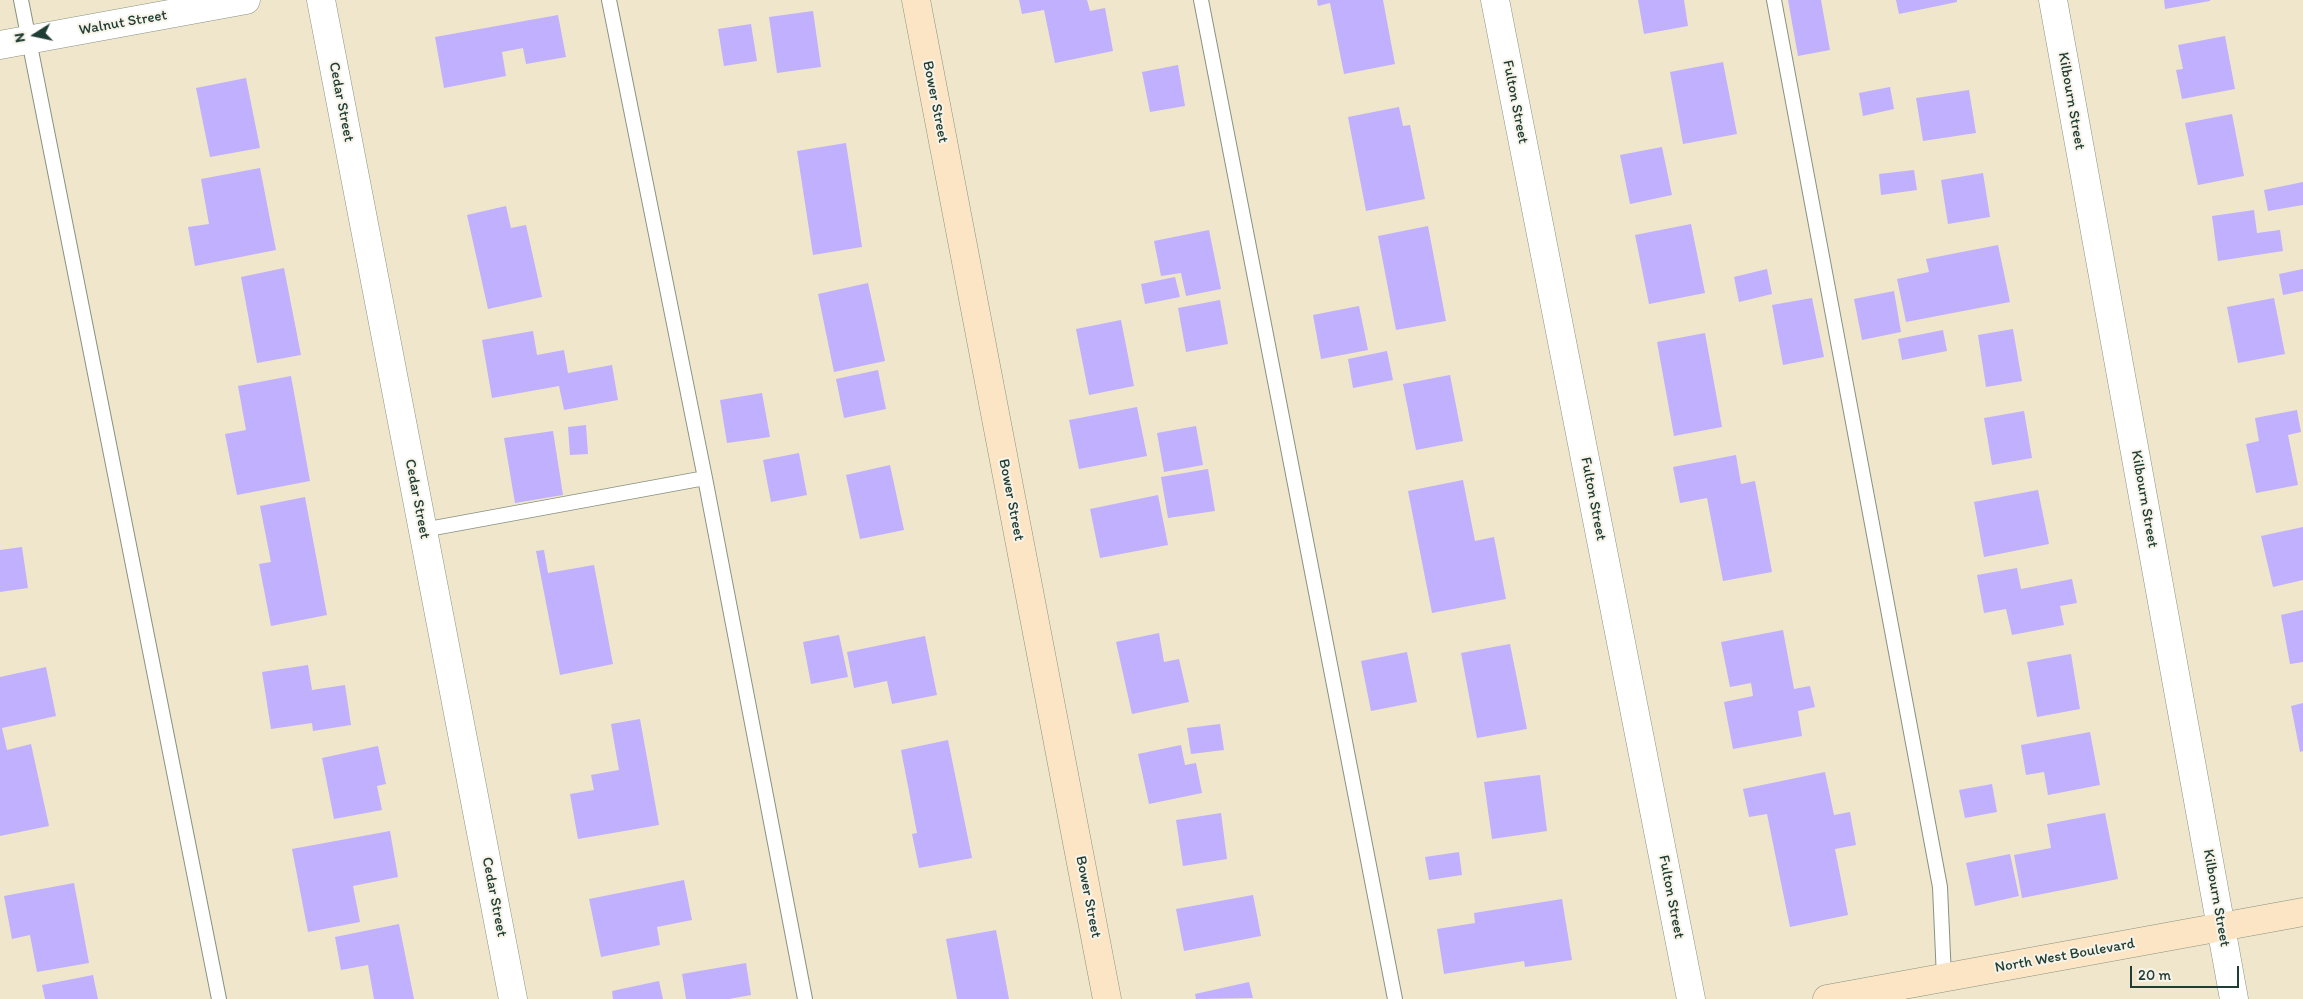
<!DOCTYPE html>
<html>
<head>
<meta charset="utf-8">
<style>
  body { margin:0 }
  #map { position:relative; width:2303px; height:999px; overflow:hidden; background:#f0e6cc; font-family:Itim,sans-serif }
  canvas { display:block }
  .north { position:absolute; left:10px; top:10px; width:50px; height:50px; -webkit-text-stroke:4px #f7f3e8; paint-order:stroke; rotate:260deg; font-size:14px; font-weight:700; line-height:20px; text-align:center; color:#1f3d34 }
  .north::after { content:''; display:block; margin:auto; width:18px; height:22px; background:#1f3d34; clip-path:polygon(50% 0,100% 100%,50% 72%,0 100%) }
  .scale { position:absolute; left:2130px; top:966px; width:109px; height:22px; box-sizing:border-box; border:2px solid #1f3d34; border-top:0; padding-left:6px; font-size:15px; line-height:18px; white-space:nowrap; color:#1f3d34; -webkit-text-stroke:4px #f7f3e8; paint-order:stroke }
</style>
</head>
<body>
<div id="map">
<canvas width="2303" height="999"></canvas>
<div class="north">N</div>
<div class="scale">20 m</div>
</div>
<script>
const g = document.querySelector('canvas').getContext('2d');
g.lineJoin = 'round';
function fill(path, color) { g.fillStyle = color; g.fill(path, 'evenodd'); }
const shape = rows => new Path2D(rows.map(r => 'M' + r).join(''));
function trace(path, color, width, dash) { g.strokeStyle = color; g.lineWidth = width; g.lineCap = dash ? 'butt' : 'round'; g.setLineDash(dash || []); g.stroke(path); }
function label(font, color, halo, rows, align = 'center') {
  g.font = font + ' Itim,sans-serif'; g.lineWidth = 4; g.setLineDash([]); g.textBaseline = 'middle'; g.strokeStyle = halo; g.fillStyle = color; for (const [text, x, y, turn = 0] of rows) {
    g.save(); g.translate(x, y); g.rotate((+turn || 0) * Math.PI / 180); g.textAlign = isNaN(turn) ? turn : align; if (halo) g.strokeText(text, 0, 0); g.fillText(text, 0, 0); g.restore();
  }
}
fill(shape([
  [1019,0,1087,0,1090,11,1105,8,1113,51,1055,63,1044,10,1022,14],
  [1317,0,1383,0,1395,64,1344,74,1330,3,1318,6],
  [1638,0,1684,0,1688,26,1644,34],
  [1788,0,1821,0,1830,50,1798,56],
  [1896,0,1957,0,1957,2,1899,14],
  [2164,0,2210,0,2210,1,2165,9],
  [813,11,821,67,777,73,769,17],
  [558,15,566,57,526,64,523,48,502,52,506,76,444,88,435,37],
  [751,24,757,61,724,66,718,29],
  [2225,36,2235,89,2182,99,2176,70,2183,69,2178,45],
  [1723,62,1737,134,1683,144,1670,72],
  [1178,65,1185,106,1150,112,1142,72],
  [246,78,260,148,210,157,196,88],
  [1890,87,1894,109,1863,116,1859,93],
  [1969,90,1976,133,1923,141,1916,98],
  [1399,107,1403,126,1410,125,1425,199,1366,211,1348,117],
  [2232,114,2244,176,2198,185,2185,123],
  [846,143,862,247,813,255,797,151],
  [1662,147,1672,195,1630,204,1620,155],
  [260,168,276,250,195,266,188,227,209,224,201,179],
  [1914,170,1917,190,1881,195,1879,174],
  [1983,173,1990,217,1948,224,1941,180],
  [2303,182,2303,205,2268,211,2264,190],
  [506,206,511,228,526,225,542,297,488,309,467,215],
  [2254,210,2257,233,2280,230,2283,251,2218,261,2212,216],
  [1691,224,1705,293,1649,304,1635,235],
  [1428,226,1446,321,1396,330,1378,236],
  [1209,230,1221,289,1186,296,1181,273,1161,276,1154,241],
  [1998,245,2010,302,1906,322,1897,279,1929,272,1926,259],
  [284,268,301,355,257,363,241,277],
  [1767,269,1772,294,1739,302,1734,277],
  [2303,269,2303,291,2283,295,2279,274],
  [1175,277,1180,297,1145,304,1141,284],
  [868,283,885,361,834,372,818,294],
  [1894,291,1901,332,1862,340,1854,299],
  [1812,298,1824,357,1783,365,1772,305],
  [2274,298,2285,354,2238,363,2227,307],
  [1220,300,1228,344,1186,352,1178,308],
  [1359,306,1368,350,1321,359,1313,315],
  [1121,320,1134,386,1089,395,1076,329],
  [2013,329,2022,381,1986,387,1978,335],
  [1943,330,1947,351,1902,360,1898,339],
  [533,331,537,355,564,350,568,373,612,365,618,400,564,410,559,386,492,398,482,340],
  [1705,333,1722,427,1674,436,1657,342],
  [1387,351,1393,380,1353,388,1348,359],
  [878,370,886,409,844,418,836,379],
  [1450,375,1463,441,1416,450,1403,384],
  [291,376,310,481,237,495,225,434,246,430,238,386],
  [762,393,770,437,727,443,720,400],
  [1137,407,1147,456,1079,469,1069,420],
  [2297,410,2301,432,2288,435,2298,485,2256,493,2246,444,2259,441,2255,418],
  [2024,411,2032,458,1992,465,1984,418],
  [586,425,588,454,570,455,568,427],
  [1196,426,1203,465,1164,472,1157,433],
  [553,431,563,495,515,503,504,438],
  [799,453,807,495,771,502,763,460],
  [1736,455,1741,484,1755,481,1772,572,1723,581,1707,498,1680,503,1673,467],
  [890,465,904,530,860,539,846,475],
  [1208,469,1215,511,1168,518,1161,477],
  [1463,480,1475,541,1494,537,1506,599,1432,613,1408,491],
  [2038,490,2049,544,1984,557,1974,502],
  [1158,495,1168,545,1100,558,1090,509],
  [305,497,327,615,271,626,259,564,271,562,260,506],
  [2303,527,2303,580,2273,587,2261,536],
  [22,547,28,588,0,592,0,550],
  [544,550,548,573,594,565,613,664,560,675,536,551],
  [2017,568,2021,589,2072,579,2077,603,2060,606,2064,625,2012,635,2006,609,1984,613,1977,575],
  [2303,610,2303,662,2290,664,2281,615],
  [1783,630,1794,689,1810,686,1815,707,1798,711,1802,736,1733,749,1724,702,1753,696,1751,683,1730,687,1721,642],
  [1159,633,1164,662,1179,659,1189,702,1132,714,1116,642],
  [839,635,848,677,811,684,803,642],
  [925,636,937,695,892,704,887,681,854,688,847,652],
  [1510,644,1527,729,1477,738,1461,653],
  [1407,652,1417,702,1371,711,1361,661],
  [2071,654,2080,709,2037,717,2027,662],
  [308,665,312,690,345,685,351,725,313,731,312,723,271,729,262,672],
  [46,667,56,716,2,728,7,750,31,744,49,826,0,836,0,677],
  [2303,703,2303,751,2300,752,2291,706],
  [640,719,659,825,578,839,570,794,594,790,591,775,619,770,611,724],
  [1220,724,1224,750,1191,754,1187,728],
  [2090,732,2100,785,2048,795,2044,772,2026,775,2021,745],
  [948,740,972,858,919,868,912,834,917,833,901,750],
  [1181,745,1185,765,1196,763,1202,793,1149,804,1138,754],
  [378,746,386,784,377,786,382,810,334,819,322,758],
  [1825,772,1834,815,1850,812,1856,845,1835,849,1848,915,1790,927,1767,814,1749,817,1743,789],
  [1540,775,1547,831,1492,839,1484,782],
  [1992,784,1997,812,1965,818,1959,790],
  [1221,813,1227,859,1183,866,1176,820],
  [2105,813,2118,879,2022,898,2014,855,2051,848,2047,824],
  [390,831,398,877,353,886,360,922,308,932,292,849],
  [1459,852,1462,875,1429,880,1425,857],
  [2010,854,2019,896,1975,906,1966,863],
  [684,880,692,920,657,927,660,945,601,957,589,899],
  [74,883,89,963,37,972,30,935,12,939,4,896],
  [1253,895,1261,936,1184,951,1176,909],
  [1562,899,1572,960,1525,967,1524,961,1444,974,1437,929,1475,923,1474,913],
  [399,924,414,999,374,999,368,965,341,970,335,937],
  [996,930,1009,999,957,999,946,939],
  [746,963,751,995,729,999,686,999,682,974],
  [93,975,98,999,45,999,42,985],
  [659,981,663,999,613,999,612,991],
  [1249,982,1253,998,1196,999,1195,994]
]), '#c0b0fd');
const lane = shape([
  [21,0,219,999],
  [609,0,705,478,805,999],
  [1201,0,1395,999],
  [1774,0,1940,887,1944,978],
  [423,530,705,478]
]);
const street = shape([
  [321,0,513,999],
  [1495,0,1691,999],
  [2053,0,2234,999],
  [0,45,246,0]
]);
const secondary = shape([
  [916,0,1107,999],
  [1827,999,2303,912]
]);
trace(lane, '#889280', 16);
trace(street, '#889280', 29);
trace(secondary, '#889280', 29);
trace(lane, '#fff', 14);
trace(street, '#fff', 28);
trace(secondary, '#fce5c4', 28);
label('15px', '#1f3d34', '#f7f3e8', [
  ["Walnut Street",123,23,-10],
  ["Kilbourn Street",2071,101,80],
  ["Cedar Street",341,102,79],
  ["Bower Street",935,102,79],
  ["Fulton Street",1515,102,79],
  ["Cedar Street",417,499,79],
  ["Fulton Street",1593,499,79],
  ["Kilbourn Street",2144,499,80],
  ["Bower Street",1011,500,79],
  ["Cedar Street",494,897,79],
  ["Bower Street",1088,897,79],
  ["Fulton Street",1671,897,79],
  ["Kilbourn Street",2216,898,80],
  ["North West Boulevard",2065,956,-10]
]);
</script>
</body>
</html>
